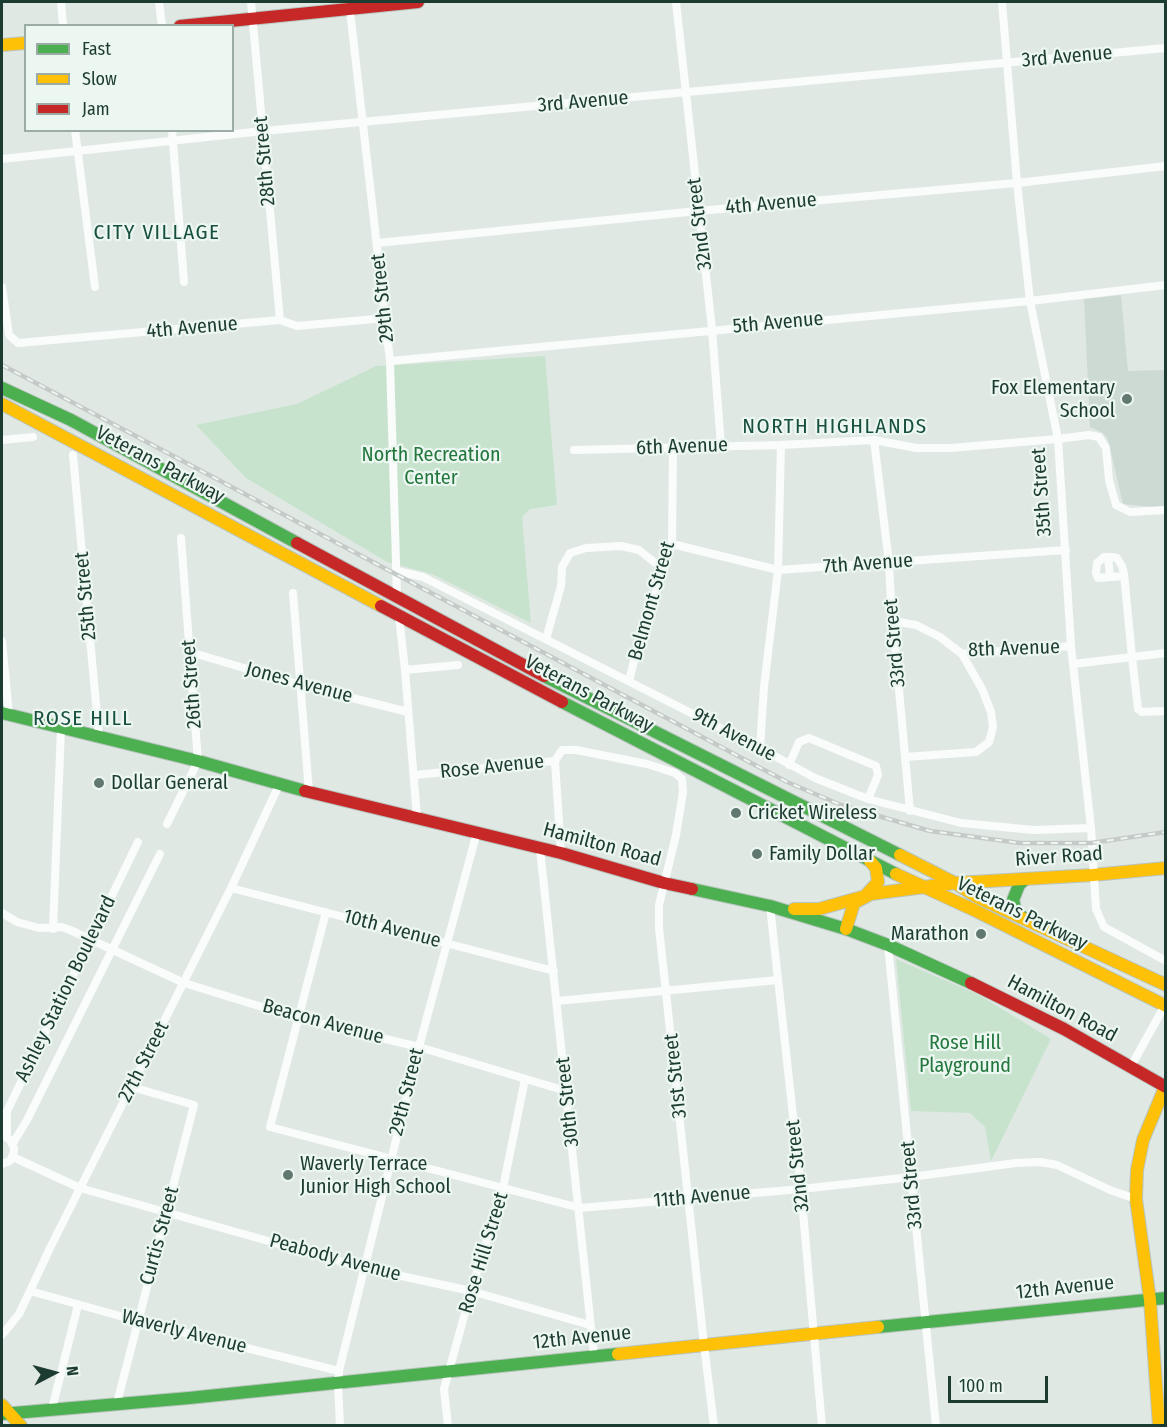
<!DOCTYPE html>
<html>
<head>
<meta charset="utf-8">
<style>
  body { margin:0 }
  #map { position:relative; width:1167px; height:1427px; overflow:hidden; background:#e0e8e4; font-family:"Fira Sans Condensed",sans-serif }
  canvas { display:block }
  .frame { position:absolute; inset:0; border:3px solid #1d3c31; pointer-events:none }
  .legend { position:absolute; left:24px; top:24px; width:210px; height:108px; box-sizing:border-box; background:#edf7f2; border:2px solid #9aaca5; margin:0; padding:8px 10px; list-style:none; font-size:18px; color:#1d3c31 }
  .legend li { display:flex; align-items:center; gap:12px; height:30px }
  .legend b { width:30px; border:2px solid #9aaca5 }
  .north { position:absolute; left:24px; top:1343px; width:60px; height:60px; -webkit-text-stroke:4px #edf7f2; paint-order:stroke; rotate:84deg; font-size:16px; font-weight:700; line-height:24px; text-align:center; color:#1d3c31 }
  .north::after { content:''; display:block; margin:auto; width:21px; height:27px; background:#1d3c31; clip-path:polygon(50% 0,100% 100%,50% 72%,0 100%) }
  .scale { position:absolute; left:948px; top:1376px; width:100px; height:27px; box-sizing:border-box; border:3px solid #1d3c31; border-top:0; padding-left:8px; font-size:18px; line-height:21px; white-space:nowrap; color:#1d3c31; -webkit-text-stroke:4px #edf7f2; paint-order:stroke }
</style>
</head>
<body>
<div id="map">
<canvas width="1167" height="1427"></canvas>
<div class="frame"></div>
<ul class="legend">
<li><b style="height:8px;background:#4caf50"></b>Fast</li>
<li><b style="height:8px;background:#ffc107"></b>Slow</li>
<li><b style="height:8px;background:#c62828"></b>Jam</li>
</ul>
<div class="north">N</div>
<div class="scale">100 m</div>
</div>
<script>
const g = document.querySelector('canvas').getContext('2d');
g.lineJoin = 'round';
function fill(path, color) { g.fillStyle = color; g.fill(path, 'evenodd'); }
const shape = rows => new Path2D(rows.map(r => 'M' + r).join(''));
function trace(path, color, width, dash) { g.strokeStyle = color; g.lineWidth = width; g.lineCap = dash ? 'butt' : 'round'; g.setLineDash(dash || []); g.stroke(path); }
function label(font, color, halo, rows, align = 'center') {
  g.font = font + ' "Fira Sans Condensed",sans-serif'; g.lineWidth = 4.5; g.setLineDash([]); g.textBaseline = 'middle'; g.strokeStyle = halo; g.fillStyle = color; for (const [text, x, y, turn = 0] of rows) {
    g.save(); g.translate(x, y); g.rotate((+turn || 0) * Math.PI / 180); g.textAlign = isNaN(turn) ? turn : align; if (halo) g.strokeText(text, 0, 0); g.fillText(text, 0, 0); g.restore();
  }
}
fill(shape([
  [1121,295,1128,371,1165,370,1165,506,1151,507,1123,504,1108,440,1103,433,1090,427,1084,299]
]), '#cddad3');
fill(shape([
  [545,356,557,505,530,509,522,517,531,623,432,574,387,562,246,478,196,425,297,404,376,366],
  [896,959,979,995,1051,1039,991,1161,985,1127,970,1113,911,1111]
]), '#c7e3cd');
const fast = shape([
  [2,388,71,420,297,543],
  [544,676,900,855],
  [562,702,896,874],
  [2,713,198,761,305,791],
  [692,889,770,906,846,929,888,945,971,983],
  [1024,918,1016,912,1013,900,1019,885,1025,879],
  [878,1327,1166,1298],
  [2,1414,189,1398,618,1354]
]);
const slow = shape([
  [2,45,26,43],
  [2,404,381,606],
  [900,855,955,883,977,897,1166,985],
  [896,874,974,910,1166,1006],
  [865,896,878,882,876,868,870,861],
  [794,909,819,909,862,897],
  [846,929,854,903,871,894,955,883,1093,875,1166,868],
  [618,1354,878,1327],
  [2,1405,21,1426],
  [1159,1426,1150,1300,1136,1199,1137,1170,1143,1140,1165,1087]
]);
const jam = shape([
  [180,26,418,2],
  [297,543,544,676],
  [381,606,562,702],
  [305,791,561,853,664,883,692,889],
  [971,983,1064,1029,1166,1087]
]);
trace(fast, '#b9c5bf', 14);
trace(slow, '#b9c5bf', 14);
trace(jam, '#b9c5bf', 14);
trace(shape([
  [61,2,63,26],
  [159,2,162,26],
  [251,2,280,320],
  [349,2,390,361,397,596],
  [676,2,712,329,721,446],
  [1002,2,1017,183,1030,301,1058,439,1071,646,1091,828,1096,909,1104,927,1166,961],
  [75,130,95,287],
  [172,130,184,282],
  [2,159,263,131,1166,48],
  [377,243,698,211,1017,183,1166,166],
  [2,287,9,335,18,343,280,320,297,326,386,318],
  [390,361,1030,301,1166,285],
  [2,440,33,437],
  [874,440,889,563,891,602,910,811],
  [574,450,781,445,874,440,916,448,950,448,1058,439,1089,435,1099,437,1106,448,1109,480,1116,505,1130,512,1166,510],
  [73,455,99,736],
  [672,544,778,570,1066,550],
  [1108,557,1110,577],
  [397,571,423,577,760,748,815,778,868,799,961,823,1034,830,1091,828],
  [1124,576,1098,578,1096,573,1097,563,1104,557,1113,557,1117,558,1122,566,1124,574,1132,657,1138,709,1142,712,1166,711],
  [293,593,309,792],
  [399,616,405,670,417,818],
  [893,621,916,625,940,637,962,654,1071,646],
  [546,639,561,586,562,567,570,553,586,548,621,546,639,550,664,570],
  [2,641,9,715],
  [190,652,301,685,408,712],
  [1073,664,1166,653],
  [405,670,458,665],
  [629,681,639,641,672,544,673,449],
  [760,748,764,687,778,570,781,445],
  [905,757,976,752,989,742,993,727,991,712,982,689,962,654],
  [555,761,561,853],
  [789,765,799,742,809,738,876,766,878,775,868,799],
  [415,775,555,761,562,750,576,750,647,764,675,773,682,779,683,792,676,835,659,905,659,928,704,1345,714,1426],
  [167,824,198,761,181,538],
  [540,849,594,1356],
  [231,888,554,971],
  [770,906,801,1189,822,1426],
  [326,912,270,1127,580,1208,801,1189,911,1177,1016,1163,1040,1162,1057,1165,1110,1190,1136,1199],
  [2,913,17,922,39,928,62,927,70,930,184,983,298,1018,419,1047,566,1091],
  [53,929,61,728],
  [888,945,936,1426],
  [557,1001,778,980],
  [1130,1068,1165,1005],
  [7,1138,7,1111,138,842],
  [13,1143,27,1120,160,854],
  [13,1157,80,1188,364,1268,471,1291,590,1325],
  [2,1164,10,1161,14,1152,14,1148,10,1140],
  [30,1291,138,1321,339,1371],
  [2,1335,19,1314,30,1291,50,1248,231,888,279,785],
  [117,1403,194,1105,132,1087],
  [52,1409,78,1305],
  [340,1426,338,1383,339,1371,419,1047,477,832],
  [448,1426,444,1389,471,1291,503,1188,525,1079]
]), '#fafcfb', 8);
trace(fast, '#4caf50', 12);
trace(slow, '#ffc107', 12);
trace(jam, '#c62828', 12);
const rail = shape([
  [2,365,787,782,841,805,930,831,1020,843,1091,843,1166,832]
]);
trace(rail, '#c5cac8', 4.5);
trace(rail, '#edf7f2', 2, [7]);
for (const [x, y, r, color] of [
  [1127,399,6,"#617870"],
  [99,783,6,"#617870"],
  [736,813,6,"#617870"],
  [757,854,6,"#617870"],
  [981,934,6,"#617870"],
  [288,1175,6,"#617870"]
]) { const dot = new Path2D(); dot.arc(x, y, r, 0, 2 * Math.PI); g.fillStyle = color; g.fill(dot); trace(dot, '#edf7f2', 2); }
label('20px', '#1d3c31', '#edf7f2', [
  ["3rd Avenue",1067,57,-5],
  ["3rd Avenue",583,102,-5],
  ["28th Street",265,161,-95],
  ["4th Avenue",771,204,-5],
  ["32nd Street",700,224,-97],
  ["29th Street",383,298,-96],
  ["5th Avenue",778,323,-5],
  ["4th Avenue",192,328,-5],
  ["6th Avenue",682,447,-2],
  ["Veterans Parkway",160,465,28],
  ["35th Street",1042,492,-94],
  ["7th Avenue",868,564,-4],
  ["25th Street",86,596,-95],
  ["Belmont Street",652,601,-74],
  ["33rd Street",895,643,-95],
  ["8th Avenue",1014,649,-2],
  ["Jones Avenue",299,683,15],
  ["26th Street",192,684,-94],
  ["Veterans Parkway",589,694,28],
  ["9th Avenue",734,735,28],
  ["Rose Avenue",492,767,-6],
  ["Hamilton Road",602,845,15],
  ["River Road",1059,857,-4],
  ["Veterans Parkway",1022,914,26],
  ["10th Avenue",392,929,15],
  ["Ashley Station Boulevard",66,989,-64],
  ["Hamilton Road",1062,1009,28],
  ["Beacon Avenue",323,1022,15],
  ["27th Street",144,1062,-63],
  ["31st Street",676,1076,-96],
  ["29th Street",407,1092,-76],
  ["30th Street",568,1102,-96],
  ["32nd Street",798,1166,-96],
  ["33rd Street",912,1185,-95],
  ["11th Avenue",702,1197,-5],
  ["Curtis Street",160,1236,-75],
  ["Rose Hill Street",484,1253,-73],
  ["Peabody Avenue",335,1258,15],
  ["12th Avenue",1065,1288,-6],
  ["Waverly Avenue",184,1332,14],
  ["12th Avenue",582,1338,-6]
]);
label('20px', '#1d3c31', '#edf7f2', [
  ["Fox Elementary",1115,388,"right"],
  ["School",1115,411,"right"],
  ["Dollar General",111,783],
  ["Cricket Wireless",748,813],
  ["Family Dollar",769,854],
  ["Marathon",969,934,"right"],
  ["Waverly Terrace",300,1164],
  ["Junior High School",300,1187]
], 'left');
label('20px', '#23773d', '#edf7f2', [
  ["North Recreation",431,455],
  ["Center",431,478],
  ["Rose Hill",965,1043],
  ["Playground",965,1066]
]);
g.letterSpacing = '1.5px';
label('21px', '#17503e', '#edf7f2', [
  ["CITY VILLAGE",157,233],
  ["NORTH HIGHLANDS",835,427],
  ["ROSE HILL",83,719]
]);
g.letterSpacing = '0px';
</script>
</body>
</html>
